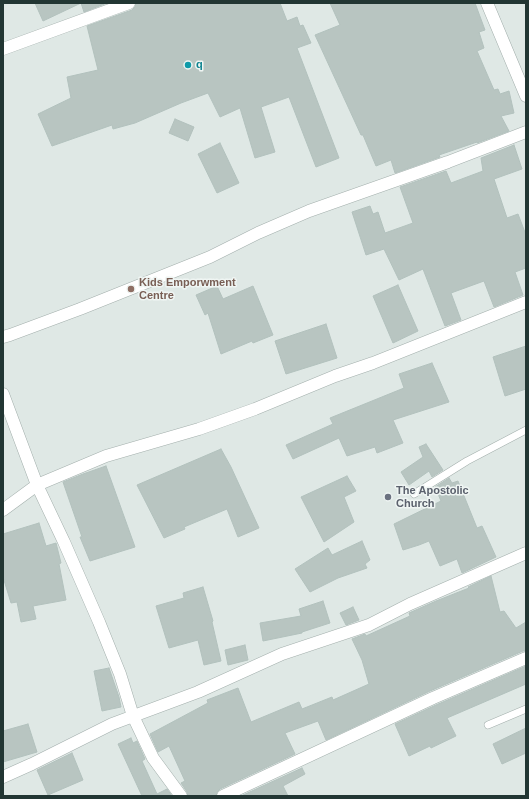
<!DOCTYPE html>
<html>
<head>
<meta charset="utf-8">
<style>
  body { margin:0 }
  #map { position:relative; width:529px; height:799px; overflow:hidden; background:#dfe8e5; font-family:Helvetica,sans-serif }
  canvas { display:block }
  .frame { position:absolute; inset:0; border:4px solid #223633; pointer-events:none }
</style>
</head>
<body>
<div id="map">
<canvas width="529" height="799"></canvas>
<div class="frame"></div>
</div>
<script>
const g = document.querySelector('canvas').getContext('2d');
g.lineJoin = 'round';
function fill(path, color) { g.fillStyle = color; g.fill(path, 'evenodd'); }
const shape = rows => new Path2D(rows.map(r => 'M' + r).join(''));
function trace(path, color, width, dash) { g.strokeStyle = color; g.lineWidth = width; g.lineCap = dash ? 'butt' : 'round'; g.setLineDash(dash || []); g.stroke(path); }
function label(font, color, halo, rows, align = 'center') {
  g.font = font + ' Helvetica,sans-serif'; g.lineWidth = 3; g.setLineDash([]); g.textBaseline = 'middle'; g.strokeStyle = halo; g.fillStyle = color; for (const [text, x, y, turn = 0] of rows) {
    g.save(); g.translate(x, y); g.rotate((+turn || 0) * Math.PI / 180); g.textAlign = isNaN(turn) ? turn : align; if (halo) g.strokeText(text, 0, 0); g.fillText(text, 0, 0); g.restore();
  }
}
const building = shape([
  [35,3,107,3,84,12,81,3,43,21,35,3],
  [136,3,280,3,287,21,297,17,300,26,303,25,311,43,297,48,339,158,316,167,289,97,261,107,275,152,255,158,240,108,220,117,208,93,181,103,135,123,113,129,112,125,52,146,38,114,71,98,67,77,98,70,87,26,132,10,135,7,136,3],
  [330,3,475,3,485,30,479,32,484,48,477,51,494,90,498,89,500,94,509,91,514,113,501,116,509,131,477,143,477,142,439,155,440,157,395,173,391,160,376,166,363,135,361,135,315,35,340,25,330,3],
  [175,119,194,127,188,141,169,133,175,119],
  [220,143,239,183,217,193,198,154,220,143],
  [514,145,522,169,494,179,507,218,518,214,526,235,526,268,515,272,523,295,494,307,484,281,451,293,461,320,445,326,423,269,399,280,384,249,366,255,352,212,370,206,373,214,378,212,385,233,413,223,400,187,446,171,451,183,483,171,481,158,514,145],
  [398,285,418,331,393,343,373,296,398,285],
  [217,286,223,299,253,286,273,335,253,343,252,341,221,354,208,313,205,315,196,295,217,286],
  [326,324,337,358,286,374,275,341,326,324],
  [526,346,526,389,505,396,493,357,526,346],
  [432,363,449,402,393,420,403,443,377,453,375,447,347,456,339,438,293,459,286,445,333,424,330,418,404,388,399,374,432,363],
  [426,444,443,470,432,477,429,471,409,485,401,472,423,457,419,447,426,444],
  [221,449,231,467,259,528,238,537,227,509,184,527,185,529,164,538,137,485,221,449],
  [106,466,135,547,90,561,80,537,82,537,63,482,83,474,106,466],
  [347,476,356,491,344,497,354,522,324,542,301,497,347,476],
  [449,478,452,483,458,481,477,528,482,526,496,557,462,573,457,559,440,566,429,541,419,545,403,550,394,524,441,501,435,487,449,478],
  [39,523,46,546,56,543,61,563,59,564,66,600,33,606,36,619,21,622,17,602,11,603,3,577,3,534,39,523],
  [362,541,370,560,365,564,367,568,338,578,310,592,295,569,328,548,332,555,362,541],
  [491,576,500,612,504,611,516,628,526,622,526,651,523,651,430,691,326,740,318,721,285,733,295,754,220,789,217,792,216,796,188,796,187,792,181,783,185,781,169,746,158,752,150,734,208,703,207,700,238,688,251,722,299,702,302,709,332,697,333,700,369,684,362,660,352,639,365,634,366,636,410,616,409,613,436,601,469,588,468,587,491,576],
  [203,587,213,621,212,622,221,661,204,665,198,640,169,648,156,606,184,598,183,593,203,587],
  [323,601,330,623,302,632,302,633,263,641,260,623,301,616,299,609,323,601],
  [353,607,359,620,346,625,340,613,353,607],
  [245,645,248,660,228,665,225,650,245,645],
  [526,666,526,684,447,718,456,736,431,748,430,746,409,756,395,724,436,705,526,666],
  [109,668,119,697,121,707,102,711,94,671,109,668],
  [28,724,37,752,3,762,3,731,28,724],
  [526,728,526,753,502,764,493,744,526,728],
  [131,738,133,743,137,741,145,759,142,761,157,794,167,789,172,796,142,796,118,744,131,738],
  [72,753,83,780,48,795,37,770,72,753],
  [302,768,305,774,283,786,288,796,241,796,302,768]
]);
fill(building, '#b8c5c1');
trace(building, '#b2c1bd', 1);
const service = shape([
  [414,494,467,461,526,430],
  [488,725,526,709]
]);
const minor = shape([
  [3,49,129,3],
  [3,337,10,335,80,309,210,257,258,233,309,211,448,162,526,132],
  [3,394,37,485,64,542,99,622,120,674,133,716,153,758,181,796],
  [3,510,37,485,106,456,199,429,255,409,335,376,373,363,526,302],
  [3,777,32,764,112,724,198,692,282,654,369,625,410,604,526,553],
  [223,796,433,698,526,658]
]);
const tertiary = shape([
  [487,3,526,96]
]);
trace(service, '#a3afac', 8);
trace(minor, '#a3afac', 13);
trace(tertiary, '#a3afac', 13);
trace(service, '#fff', 7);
trace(minor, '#fff', 12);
trace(tertiary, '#fff', 12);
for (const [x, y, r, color] of [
  [188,65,4,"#0f9aa8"],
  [131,289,4,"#8d6e63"],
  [388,497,4,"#6b7280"]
]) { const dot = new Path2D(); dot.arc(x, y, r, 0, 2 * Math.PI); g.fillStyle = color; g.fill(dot); trace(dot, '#eff5f3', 1.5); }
label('bold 11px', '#0d838f', '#eff5f3', [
  ["q",196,65]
], 'left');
label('bold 11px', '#785e54', '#eff5f3', [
  ["Kids Emporwment",139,283],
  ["Centre",139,296]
], 'left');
label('bold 11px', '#5b616d', '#eff5f3', [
  ["The Apostolic",396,491],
  ["Church",396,504]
], 'left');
</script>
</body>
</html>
